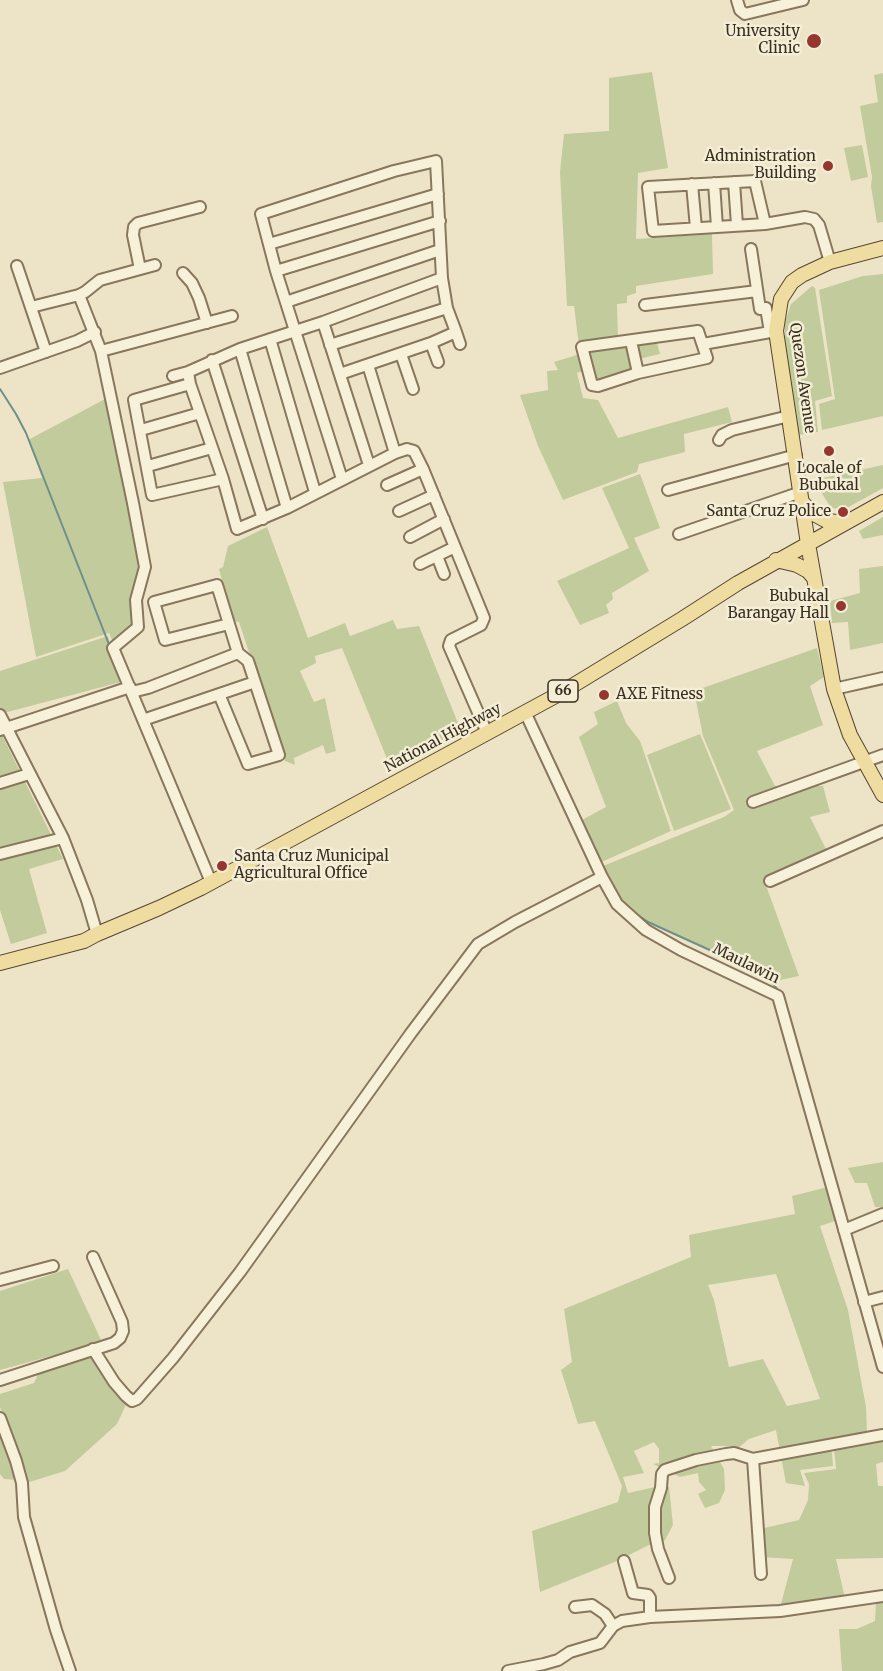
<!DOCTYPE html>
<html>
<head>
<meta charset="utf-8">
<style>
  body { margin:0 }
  canvas { display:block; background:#ede4c7 }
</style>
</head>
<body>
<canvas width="883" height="1671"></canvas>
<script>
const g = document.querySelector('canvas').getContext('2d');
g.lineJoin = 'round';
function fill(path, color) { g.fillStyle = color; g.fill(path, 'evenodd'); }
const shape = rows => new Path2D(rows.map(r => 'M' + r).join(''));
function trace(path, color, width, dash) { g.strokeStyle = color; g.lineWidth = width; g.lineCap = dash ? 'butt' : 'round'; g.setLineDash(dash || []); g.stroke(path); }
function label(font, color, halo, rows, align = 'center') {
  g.font = font + ' Merriweather,serif'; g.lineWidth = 5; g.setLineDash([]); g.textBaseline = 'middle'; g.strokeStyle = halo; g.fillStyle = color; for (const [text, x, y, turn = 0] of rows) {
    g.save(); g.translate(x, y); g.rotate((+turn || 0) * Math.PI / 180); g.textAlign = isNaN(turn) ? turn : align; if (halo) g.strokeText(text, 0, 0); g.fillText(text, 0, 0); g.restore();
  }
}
fill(shape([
  [652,72,668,168,638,173,636,239,712,234,713,274,636,286,636,293,627,296,627,303,617,304,618,340,656,340,660,354,630,361,632,372,597,383,590,368,577,373,583,398,598,400,618,438,728,407,732,422,684,434,685,452,639,464,637,472,563,500,538,446,520,395,548,390,547,371,558,370,554,362,580,354,574,306,567,306,560,172,564,134,609,131,609,78],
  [883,73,883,222,877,223,871,186,872,177,860,106,878,102,874,75],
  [862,145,868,177,851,181,844,148],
  [883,274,883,416,822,430,819,404,835,399,819,290,863,276],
  [812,286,815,288,832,396,815,401,818,432,798,435,785,345,785,322,791,304],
  [107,398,141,567,133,625,113,642,109,633,36,657,3,482,42,478,28,440],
  [883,465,883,488,845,509,831,508,815,482,823,478],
  [640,474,660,528,634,538,649,571,612,593,613,599,606,605,609,613,580,625,557,581,629,548,602,488],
  [883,517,883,535,863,539,859,531],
  [267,527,308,638,345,623,350,636,393,620,397,629,419,626,462,733,392,771,342,648,315,656,316,663,300,671,314,702,325,698,336,751,326,754,323,745,294,758,295,765,285,761,239,622,233,621,219,569,223,567,228,546],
  [883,566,883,643,850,650,848,622,832,623,830,601,860,593,859,569],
  [108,636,121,682,0,714,0,671],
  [817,648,824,677,810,686,823,725,757,751,775,786,823,786,830,812,810,817,827,851,764,880,799,976,771,982,767,976,648,922,621,899,603,866,724,817,734,810,703,736,694,691],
  [617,701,626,723,640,741,671,831,597,864,580,821,606,807,579,737,598,724,594,712],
  [0,731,63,859,29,869,47,933,11,944,0,910],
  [700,734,731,809,674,831,647,755],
  [883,1162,883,1207,875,1207,867,1183,855,1183,848,1168],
  [828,1187,838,1220,820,1226,848,1310,866,1407,867,1434,825,1442,832,1453,833,1466,800,1470,805,1486,786,1483,776,1430,749,1439,738,1448,731,1446,711,1446,724,1469,725,1490,719,1503,705,1508,698,1494,706,1490,699,1482,698,1473,680,1477,653,1464,659,1463,659,1449,654,1442,634,1451,644,1473,623,1477,628,1493,655,1487,669,1487,673,1525,665,1540,649,1545,617,1561,540,1592,532,1531,618,1502,622,1486,595,1421,578,1424,561,1370,572,1362,564,1309,691,1257,689,1235,795,1214,792,1196],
  [776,1274,808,1366,820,1399,787,1406,763,1359,729,1367,714,1300,708,1285],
  [68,1269,102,1342,0,1370,0,1291],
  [91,1354,122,1382,130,1396,117,1424,65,1471,26,1483,0,1407,0,1394,34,1383,39,1372],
  [0,1426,18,1480,4,1479,0,1474],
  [883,1439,883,1462,876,1464,878,1486,883,1486,883,1558,836,1559,845,1598,781,1604,793,1559,760,1557,764,1528,799,1520,808,1500,809,1484,804,1473,836,1469,834,1448],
  [883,1601,883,1671,842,1671,839,1629,857,1629,875,1621,876,1602]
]), '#c2cb9b');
trace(shape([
  [0,389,16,414,26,433,110,647],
  [632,911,648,922,767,976,778,990],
  [826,1145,830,1159]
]), '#6f8f8a', 2);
const minor = shape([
  [737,0,740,10,745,14,803,0],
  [734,182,737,225],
  [714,183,717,227],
  [692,184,696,228],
  [765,224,755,181,648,187,653,231,765,224,805,217,814,219,819,225,830,262],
  [269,244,438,194],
  [751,249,760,309,766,308,770,332],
  [17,266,46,352],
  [140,269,133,235,134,227,138,223,200,207],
  [276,271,440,221],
  [183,273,192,283,199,298,207,323],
  [442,278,323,322,240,349,188,372,190,384,223,479,237,529,287,508,395,453,407,449,414,451,423,469,484,618,481,625,451,640,449,646,487,733],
  [286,302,440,250],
  [645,305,757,291],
  [31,307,79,295],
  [323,322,369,465],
  [698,331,707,358,638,373,598,386,592,385,582,347,698,331],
  [456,332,460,344],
  [270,339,315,492],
  [631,341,638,373],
  [431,343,438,362],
  [703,344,776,331],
  [330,345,447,308],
  [240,349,287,508],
  [101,351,79,295,85,292,100,280,155,265],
  [401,354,413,389],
  [212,360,263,519],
  [368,365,395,453],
  [0,368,77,341,95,332],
  [340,374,431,343,456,332,447,308,442,278,436,161,394,171,261,214,276,271,342,479],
  [173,376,188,372],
  [190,384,134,400,152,495,223,479],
  [141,430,200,413],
  [719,440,722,435,732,430,789,416],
  [148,466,212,448],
  [387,485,423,469],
  [668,490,796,455],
  [399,511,434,495],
  [679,534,801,492],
  [410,537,444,519],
  [437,556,444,574],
  [420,564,455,547],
  [834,689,883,678],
  [132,692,148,688,238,653],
  [219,694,248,764,279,755,248,661,238,653,229,624,217,585,154,602,165,640,229,624],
  [525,712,602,877,617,904,646,930,681,950,778,996,883,1367],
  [0,715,63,838,87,900,97,934],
  [143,720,255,682],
  [0,730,130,687],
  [0,783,29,774],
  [753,802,883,755],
  [0,854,63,838],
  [770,881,883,831],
  [211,882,113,648,138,627,136,600,145,567,133,503,101,351,232,316],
  [844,1230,883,1214],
  [0,1280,53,1266],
  [864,1302,883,1297],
  [93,1349,114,1382,126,1396,132,1401,137,1399,173,1358,240,1272,411,1033,478,944,515,922,602,877],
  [0,1380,114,1343,120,1338,123,1331,122,1322,93,1257],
  [0,1418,16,1461,22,1483,24,1517,56,1630,70,1671],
  [624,1561,633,1593,648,1595,650,1598,650,1617],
  [761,1574,753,1459,883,1435],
  [669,1578,658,1549,655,1533,655,1507,661,1488,662,1474,665,1470,696,1460,726,1454,734,1453,753,1459],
  [575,1607,592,1605,605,1614,613,1626],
  [508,1671,544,1664,558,1660,570,1652,600,1643,613,1626,622,1621,650,1617,780,1611,883,1596]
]);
const major = shape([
  [883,248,830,262,802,275,792,282,781,299,776,331,808,544,834,689,850,735,883,795],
  [803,503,812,513,827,521,837,522,847,520],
  [776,560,797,565,808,571,814,578],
  [0,963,84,941,97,934,159,908,201,888,559,694,682,619,738,583,883,502]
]);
trace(minor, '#88775d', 14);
trace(major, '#564531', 16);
trace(minor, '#f8f1da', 10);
trace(major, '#eedca1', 14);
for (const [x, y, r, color] of [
  [814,41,8,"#95362f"],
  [828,166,6,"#95362f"],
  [829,451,6,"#95362f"],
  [843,512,6,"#95362f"],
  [841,606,6,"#95362f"],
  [604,695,6,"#95362f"],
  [222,866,6,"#95362f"]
]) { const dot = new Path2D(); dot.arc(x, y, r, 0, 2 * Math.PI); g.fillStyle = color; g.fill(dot); trace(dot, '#f4eed7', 2); }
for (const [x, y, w] of [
  [563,691,30]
]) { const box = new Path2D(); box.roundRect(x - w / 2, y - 11, w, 22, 4.5); g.fillStyle = '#f4eed7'; g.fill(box); trace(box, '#392e20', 1.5); }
label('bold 14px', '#392e20', null, [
  ["66",563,691]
]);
label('15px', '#392e20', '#f4eed7', [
  ["University",800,32],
  ["Clinic",800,49],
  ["Administration",816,157],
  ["Building",816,174],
  ["Locale of",829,469,"center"],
  ["Bubukal",829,486,"center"],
  ["Santa Cruz Police",831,512],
  ["Bubukal",829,597],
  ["Barangay Hall",829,614],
  ["AXE Fitness",616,695,"left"],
  ["Santa Cruz Municipal",234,857,"left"],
  ["Agricultural Office",234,874,"left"]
], 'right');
label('15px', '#392e20', '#f4eed7', [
  ["Quezon Avenue",802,378,82],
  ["National Highway",443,738,-28],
  ["Maulawin",746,964,26]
]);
</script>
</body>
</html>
